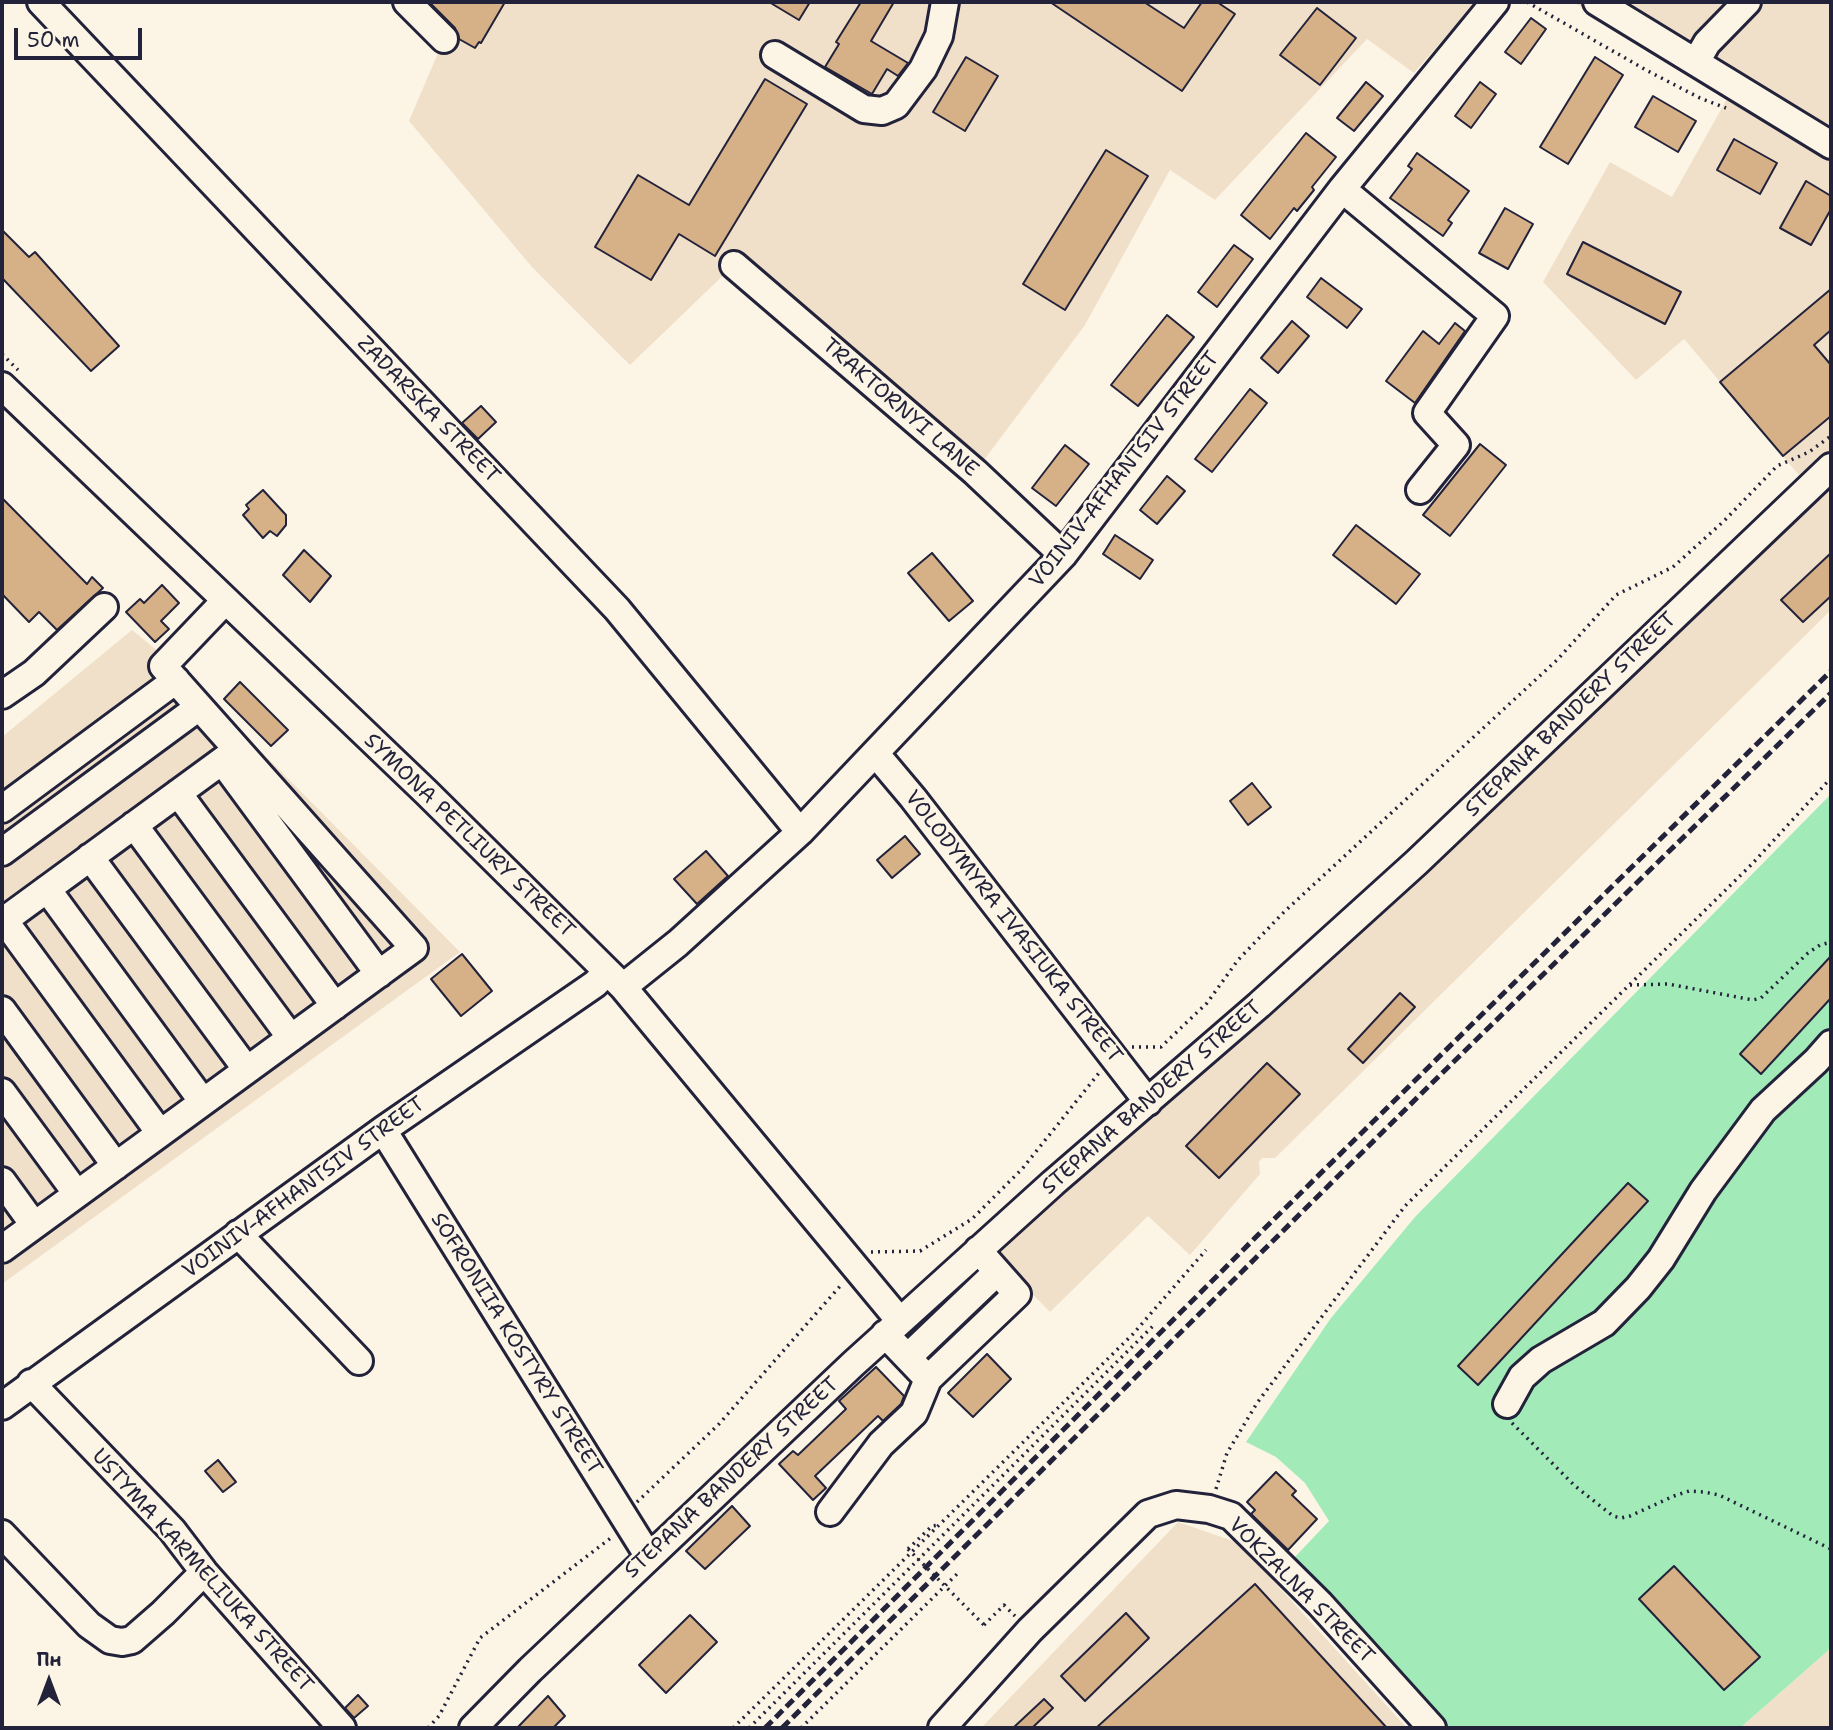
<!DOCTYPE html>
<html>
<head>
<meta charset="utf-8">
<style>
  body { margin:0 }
  #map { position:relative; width:1833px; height:1730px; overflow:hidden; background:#fcf5e5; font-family:"Shantell Sans",sans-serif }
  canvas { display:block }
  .frame { position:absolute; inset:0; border:4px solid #22223b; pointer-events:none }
  .north { position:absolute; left:14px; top:1646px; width:70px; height:70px; -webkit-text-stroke:5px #fcf5e5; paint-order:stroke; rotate:0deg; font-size:19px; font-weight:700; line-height:28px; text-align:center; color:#22223b }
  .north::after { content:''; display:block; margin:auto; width:24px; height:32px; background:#22223b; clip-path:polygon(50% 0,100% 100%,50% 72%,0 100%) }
  .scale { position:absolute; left:14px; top:28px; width:128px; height:32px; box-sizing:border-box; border:4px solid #22223b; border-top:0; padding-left:9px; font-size:21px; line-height:24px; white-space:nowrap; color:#22223b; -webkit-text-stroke:5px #fcf5e5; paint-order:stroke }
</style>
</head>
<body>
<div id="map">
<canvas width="1833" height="1730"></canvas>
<div class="frame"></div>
<div class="north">Пн</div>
<div class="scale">50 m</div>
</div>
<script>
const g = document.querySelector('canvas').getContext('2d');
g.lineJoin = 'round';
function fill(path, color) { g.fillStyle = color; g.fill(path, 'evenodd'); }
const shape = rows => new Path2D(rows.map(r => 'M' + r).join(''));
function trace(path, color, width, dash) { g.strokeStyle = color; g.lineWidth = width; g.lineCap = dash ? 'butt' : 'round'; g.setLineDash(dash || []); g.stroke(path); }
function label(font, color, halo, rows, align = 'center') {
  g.font = font + ' "Shantell Sans",sans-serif'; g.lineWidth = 6; g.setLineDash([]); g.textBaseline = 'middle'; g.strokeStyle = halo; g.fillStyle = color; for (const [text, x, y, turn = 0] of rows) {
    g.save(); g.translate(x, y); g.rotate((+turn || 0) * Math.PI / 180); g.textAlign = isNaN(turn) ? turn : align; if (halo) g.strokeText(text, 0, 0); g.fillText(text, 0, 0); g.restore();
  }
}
fill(shape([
  [407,2,1476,2,1414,73,1367,39,1215,200,1170,170,1085,325,975,472,734,265,630,365,532,267,409,121,444,39],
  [1573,2,1831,2,1831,610,1275,1158,1262,1158,1259,1162,1260,1174,1190,1255,1148,1216,1050,1312,996,1257,978,1250,1809,487,1684,339,1636,380,1543,282,1610,162,1672,197,1728,97],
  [132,630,169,660,206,696,460,952,2,1284,2,737],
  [1178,1522,1239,1543,1407,1728,981,1728],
  [1831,1648,1831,1728,1740,1728]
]), '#f1e0c9');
fill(shape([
  [1831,794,1831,1648,1740,1728,1449,1728,1294,1558,1329,1521,1305,1483,1276,1457,1246,1442,1331,1318,1415,1217]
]), '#a2eab8');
const building = shape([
  [429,2,505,2,481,43,479,42,475,48,459,39,455,28,429,2],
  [769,2,810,2,799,20,769,2],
  [861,2,894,2,871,41,908,63,898,76,887,69,872,94,825,67,839,44,836,42,861,2],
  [1050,2,1144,2,1184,28,1202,2,1217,2,1235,14,1182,91,1050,2],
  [1317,8,1356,38,1320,85,1280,55,1317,8],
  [1531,18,1546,29,1521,64,1505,52,1531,18],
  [966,57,998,76,965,131,933,112,966,57],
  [1595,57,1623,75,1568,164,1540,147,1595,57],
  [765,79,807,104,715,256,679,234,651,280,595,247,638,175,689,205,765,79],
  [1366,82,1383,96,1354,131,1337,118,1366,82],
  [1480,82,1496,94,1471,128,1455,116,1480,82],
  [1653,96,1696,121,1678,152,1635,127,1653,96],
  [1306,133,1336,157,1312,187,1314,190,1297,211,1294,208,1270,239,1241,215,1306,133],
  [1734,139,1777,163,1760,194,1717,170,1734,139],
  [1106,150,1148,176,1065,310,1023,284,1106,150],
  [1417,153,1469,191,1448,220,1452,223,1443,236,1390,198,1412,169,1408,166,1417,153],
  [1806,181,1831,196,1831,209,1811,245,1780,228,1806,181],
  [1505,208,1533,224,1508,269,1479,253,1505,208],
  [2,230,29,257,35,252,119,346,91,371,2,278,2,230],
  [1583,242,1681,292,1665,324,1567,274,1583,242],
  [1234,245,1253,259,1217,307,1198,292,1234,245],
  [1321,278,1362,309,1347,328,1307,297,1321,278],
  [1831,289,1831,330,1814,345,1831,365,1831,416,1783,456,1720,382,1831,289],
  [1167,315,1194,337,1138,406,1111,385,1167,315],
  [1292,321,1309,336,1278,373,1261,358,1292,321],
  [1455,323,1465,331,1415,403,1386,381,1423,331,1439,344,1455,323],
  [1250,389,1267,403,1212,472,1195,459,1250,389],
  [481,406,496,422,478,439,462,423,481,406],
  [1480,444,1506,465,1450,536,1423,515,1480,444],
  [1065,445,1089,464,1056,506,1032,488,1065,445],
  [1167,476,1185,491,1157,524,1140,510,1167,476],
  [263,490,286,515,286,525,277,536,270,531,263,538,243,515,249,509,246,505,263,490],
  [2,498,87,584,92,577,103,588,57,630,39,612,29,622,2,594,2,498],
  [1356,525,1420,574,1396,604,1333,555,1356,525],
  [1115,535,1153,560,1140,579,1103,554,1115,535],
  [304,550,331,576,310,602,283,575,304,550],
  [932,553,973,601,949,621,908,573,932,553],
  [1831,553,1831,596,1803,622,1781,600,1831,553],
  [162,585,179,603,161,621,169,629,155,642,126,612,140,599,144,603,162,585],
  [240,682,288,730,271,746,224,699,240,682],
  [1252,783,1271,807,1248,825,1230,801,1252,783],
  [905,836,920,854,892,878,877,860,905,836],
  [706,851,728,876,697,904,674,879,706,851],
  [462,954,492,991,461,1016,431,979,462,954],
  [1831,956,1831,998,1761,1074,1740,1054,1831,956],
  [1400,993,1415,1007,1363,1063,1348,1049,1400,993],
  [1267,1063,1300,1094,1219,1178,1186,1146,1267,1063],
  [1628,1183,1648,1201,1478,1385,1458,1366,1628,1183],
  [987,1354,1011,1379,973,1417,948,1393,987,1354],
  [876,1367,904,1396,901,1404,883,1421,878,1416,815,1476,826,1488,813,1500,779,1464,793,1451,798,1455,846,1409,839,1401,876,1367],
  [218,1460,236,1482,223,1492,205,1471,218,1460],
  [1276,1472,1296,1491,1292,1495,1317,1519,1288,1550,1251,1514,1255,1510,1247,1502,1276,1472],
  [732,1506,750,1526,705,1569,686,1551,732,1506],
  [1674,1566,1760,1657,1724,1690,1639,1599,1674,1566],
  [1255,1584,1387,1728,1096,1728,1255,1584],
  [1126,1613,1149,1638,1085,1701,1061,1676,1126,1613],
  [690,1615,717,1642,666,1693,639,1665,690,1615],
  [358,1695,368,1706,354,1718,345,1708,358,1695],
  [548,1696,565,1716,553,1728,517,1728,548,1696],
  [1044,1699,1053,1708,1032,1728,1013,1728,1044,1699]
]);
fill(building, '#d6b087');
trace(building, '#22223b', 2);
const minor = shape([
  [41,2,617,609,800,832],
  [407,2,444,39],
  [1597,2,1831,145],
  [775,55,864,109,882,111,896,105,923,69,939,36,945,2],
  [1696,62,1707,43,1747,2],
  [1342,189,1495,316,1427,413,1456,445,1420,490],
  [734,265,975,472,1063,555],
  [2,386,426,792,623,987,900,1321],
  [2,695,34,673,104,607],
  [876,754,913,798,1148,1102],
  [222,761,379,974],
  [178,793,335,1006],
  [2,809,176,680],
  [134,825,291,1038],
  [2,852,199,707],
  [90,857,247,1070],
  [47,889,203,1102],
  [4,920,160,1133],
  [2,922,237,750],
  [623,987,678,943,800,832,1063,555,1342,189,1495,2],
  [2,1010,116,1166],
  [2,1092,77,1194],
  [383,1130,649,1557],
  [2,1181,34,1225],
  [238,1234,359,1361],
  [2,1249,414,948,163,666,225,601],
  [885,1334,928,1379,1017,1294,978,1250],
  [908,1357,997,1272],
  [31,1383,172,1530,204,1572,342,1728],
  [1507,1404,1522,1377,1541,1360,1604,1323,1638,1288,1661,1259,1703,1191,1763,1110,1816,1061,1831,1044],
  [2,1406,383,1130,595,984,607,972],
  [830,1512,881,1444,914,1413,928,1379],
  [2,1534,89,1625,110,1640,122,1642,132,1640,163,1613,204,1572],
  [473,1728,530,1670,853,1364,1053,1183,1259,1005,1417,862,1831,467],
  [942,1728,1030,1630,1148,1514,1176,1505,1209,1509,1231,1516,1320,1604,1432,1728]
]);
trace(minor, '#22223b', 32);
trace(shape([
  [1527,2,1646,70,1700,98,1726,108],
  [2,354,18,370],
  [1630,985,1668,984,1753,1000,1761,998,1808,953,1820,945,1831,942],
  [1132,1047,1161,1047,1207,1003,1238,960,1284,912,1557,660,1616,595,1673,567,1724,521,1777,466,1809,452,1831,436],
  [871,1252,920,1251,972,1219,1022,1169,1099,1073],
  [1512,1423,1575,1486,1613,1516,1621,1518,1630,1516,1674,1496,1689,1491,1704,1492,1719,1495,1831,1549],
  [1216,1489,1227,1453,1257,1403,1405,1206,1752,864,1831,778],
  [637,1502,719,1424,842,1284],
  [908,1549,932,1526,939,1525],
  [984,1625,1004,1605,1015,1616],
  [428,1728,439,1716,480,1638,612,1537],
  [733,1728,1133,1334,1206,1250],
  [749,1728,1153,1326],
  [801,1728,960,1571]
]), '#22223b', 3.5, [2, 5]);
trace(minor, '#fcf5e5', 26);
trace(shape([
  [765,1728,1262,1231,1831,671],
  [782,1728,1431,1084,1831,693]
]), '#22223b', 5, [10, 5]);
trace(shape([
  [908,1549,984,1625]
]), '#22223b', 3.5, [2, 5]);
label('21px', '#22223b', '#fcf5e5', [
  ["TRAKTORNYI LANE",900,408,41],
  ["ZADARSKA STREET",428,410,46],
  ["VOINIV-AFHANTSIV STREET",1125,470,-52],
  ["STEPANA BANDERY STREET",1571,715,-44],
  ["SYMONA PETLIURY STREET",469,836,44],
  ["VOLODYMYRA IVASIUKA STREET",1013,927,52],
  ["STEPANA BANDERY STREET",1152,1098,-41],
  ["VOINIV-AFHANTSIV STREET",304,1188,-36],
  ["SOFRONIIA KOSTYRY STREET",516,1344,58],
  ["STEPANA BANDERY STREET",732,1478,-43],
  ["USTYMA KARMELIUKA STREET",202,1571,48],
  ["VOKZALNA STREET",1301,1591,45]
]);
</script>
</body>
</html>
